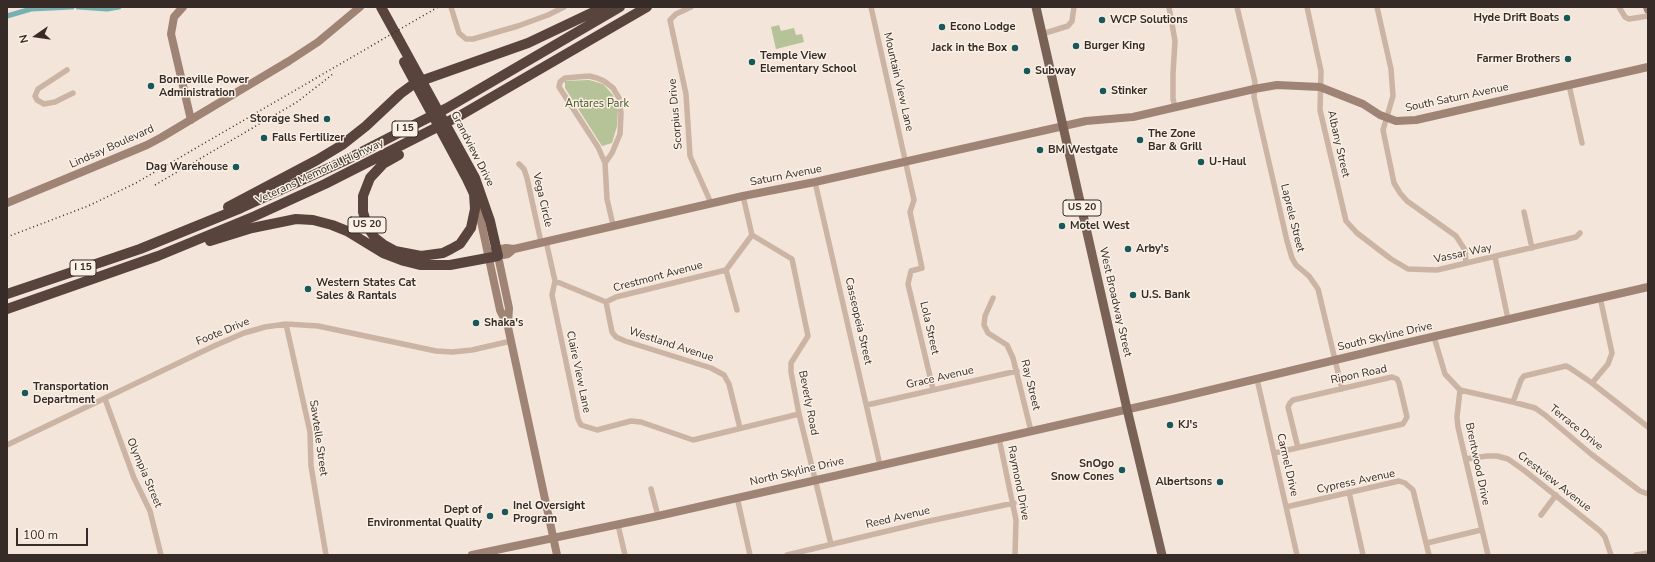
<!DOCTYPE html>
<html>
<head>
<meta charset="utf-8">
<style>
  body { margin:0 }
  #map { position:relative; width:1655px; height:562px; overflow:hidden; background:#f3e5d9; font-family:"Nunito Sans",sans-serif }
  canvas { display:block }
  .frame { position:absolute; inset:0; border:8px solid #362b26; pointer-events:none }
  .north { position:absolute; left:16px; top:16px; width:40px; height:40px; -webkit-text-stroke:3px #faf0e5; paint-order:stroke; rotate:257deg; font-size:11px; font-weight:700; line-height:16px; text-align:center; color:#362b26 }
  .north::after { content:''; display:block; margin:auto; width:14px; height:18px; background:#362b26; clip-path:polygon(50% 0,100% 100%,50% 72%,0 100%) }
  .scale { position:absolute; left:16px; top:528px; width:72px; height:18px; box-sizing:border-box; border:2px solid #362b26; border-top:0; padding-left:5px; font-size:12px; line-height:14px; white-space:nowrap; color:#362b26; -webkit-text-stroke:3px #faf0e5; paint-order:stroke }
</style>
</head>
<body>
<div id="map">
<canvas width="1655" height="562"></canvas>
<div class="frame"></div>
<div class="north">N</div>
<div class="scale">100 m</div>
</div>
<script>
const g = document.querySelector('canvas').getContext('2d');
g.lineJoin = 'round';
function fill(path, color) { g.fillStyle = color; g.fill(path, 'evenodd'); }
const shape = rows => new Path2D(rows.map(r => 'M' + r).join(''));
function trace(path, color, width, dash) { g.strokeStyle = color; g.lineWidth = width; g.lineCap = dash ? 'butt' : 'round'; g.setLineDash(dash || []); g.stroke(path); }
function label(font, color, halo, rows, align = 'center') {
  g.font = font + ' "Nunito Sans",sans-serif'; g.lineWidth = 3; g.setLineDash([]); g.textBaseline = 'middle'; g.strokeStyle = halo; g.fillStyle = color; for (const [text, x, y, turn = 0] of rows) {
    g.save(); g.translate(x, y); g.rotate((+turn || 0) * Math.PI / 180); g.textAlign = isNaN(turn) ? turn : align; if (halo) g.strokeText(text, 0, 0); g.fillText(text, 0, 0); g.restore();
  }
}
fill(shape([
  [779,25,781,31,794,28,796,35,802,34,804,42,776,49,771,27],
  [589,80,603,84,613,95,618,110,617,126,612,143,602,146,565,88,565,81]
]), '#b6c298');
trace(shape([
  [78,7,107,9,119,7],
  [7,16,31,9,72,7]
]), '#76b1b1', 5);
trace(shape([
  [451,7,459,33,466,39,473,39,518,26,548,15,564,7],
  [691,7,676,14,670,20,686,94,690,156,711,203],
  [871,7,914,200,910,212,922,268,911,271,908,284,933,389],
  [1169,7,1175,41,1173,74,1173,99,1175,107],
  [1237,7,1255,82,1254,97,1287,241,1292,258,1296,265,1309,276,1318,289,1342,389],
  [1307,7,1321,71,1320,110,1346,221,1357,233,1391,259,1408,269,1437,270,1576,237,1580,233],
  [1377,7,1391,69,1393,96,1383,130,1394,183,1400,193,1407,201,1456,236,1465,250,1466,263],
  [1619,7,1625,17,1629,19,1648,16],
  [1042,34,1068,26,1072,21,1074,7],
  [67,70,38,89,35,96,37,100,44,104,55,102,73,93],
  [589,76,597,78,604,81,613,88,619,98,621,113,620,134,612,153,605,163,598,147,559,87,560,82,565,78,589,76],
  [1569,85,1582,143],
  [605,163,607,199,613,225],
  [519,164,524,169,527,178,541,242],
  [815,182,880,465],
  [743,196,752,235,792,259,808,336,791,363,791,372,799,414,831,544],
  [1524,212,1532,248],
  [546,241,555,281,552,295,578,419,581,425,597,430,631,421,641,422,693,440,799,414],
  [1495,257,1508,319],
  [726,270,737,310],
  [555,281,606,302],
  [993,298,985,316,984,325,988,333,1007,345,1013,358,1031,431],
  [606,302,612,332,616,337,625,341,711,368,724,375,729,384,740,428],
  [606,302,616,297,726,270,752,235],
  [286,324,310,432,311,466,326,555],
  [1434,337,1445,374,1460,390,1457,417,1458,427,1488,555],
  [1257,379,1297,555],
  [1592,383,1608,364,1612,353,1600,297],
  [1460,390,1513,402,1535,408,1545,415,1591,454,1640,491,1648,494],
  [105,399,134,478,150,511,161,555],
  [1513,402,1521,380,1524,376,1566,366,1570,368,1592,383,1648,427],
  [867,405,1017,371],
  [999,438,1016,520,1015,555],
  [7,445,214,346,244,333,265,327,286,324,318,326,436,351,452,352,472,350,511,341],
  [1274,453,1279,452,1403,424,1407,417,1399,383,1397,379,1392,377,1293,400,1290,403,1288,407,1298,448],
  [1466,459,1487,456,1497,456,1508,459,1525,471,1600,531,1605,537,1611,555],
  [651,489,658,516],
  [1349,492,1363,555],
  [737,497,750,555],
  [1286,507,1399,481,1405,483,1413,490,1429,555],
  [1541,515,1556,495],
  [618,525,625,555],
  [1427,543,1481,530],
  [787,555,925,522,1014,503],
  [1636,555,1648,553]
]), '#cbb4a4', 5.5);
trace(shape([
  [183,7,174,17,171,34,191,120],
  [1647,7,1648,10],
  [7,203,147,145,162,137,289,61,318,42,360,7],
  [477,203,500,310,508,327,557,555],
  [488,252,506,248,514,249,743,196,815,182,1086,121,1133,117,1254,89,1277,85,1320,87,1363,104,1380,115,1396,121,1416,120,1648,67],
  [508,324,509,308,498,256,508,254,514,249],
  [472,555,658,516,1173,399,1410,342,1648,287]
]), '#9f8375', 8);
trace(shape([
  [1036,7,1127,409,1162,555]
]), '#796156', 9);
trace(shape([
  [399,155,383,164,370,178,363,196,363,212,368,228,375,238,384,245,395,251,421,256,443,253,451,249,460,244,471,228,475,209,474,194,467,179,404,62],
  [228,207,317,160,342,145,366,126,400,94,415,83,528,43,604,7],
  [210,241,252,228,296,219,313,220,332,225,347,231,383,253,404,261,420,265,450,265,498,256,490,221,475,178,381,7],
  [7,294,140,249,241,208,344,161,447,108,620,7],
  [7,309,158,256,255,216,325,184,461,115,647,7]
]), '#58443d', 10);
trace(shape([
  [155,185,297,102,333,74],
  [7,237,88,206,136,183,438,7]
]), '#362b26', 1.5, [1, 3]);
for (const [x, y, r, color] of [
  [1567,18,4,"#19585a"],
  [1102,20,4,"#19585a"],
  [942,27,4,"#19585a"],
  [1076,46,4,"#19585a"],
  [1015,48,4,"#19585a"],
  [1568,59,4,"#19585a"],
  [752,62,4,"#19585a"],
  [1027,71,4,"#19585a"],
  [151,86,4,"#19585a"],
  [1103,91,4,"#19585a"],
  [327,119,4,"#19585a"],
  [264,138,4,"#19585a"],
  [1140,140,4,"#19585a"],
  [1040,150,4,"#19585a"],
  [1201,162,4,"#19585a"],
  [236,167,4,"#19585a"],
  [1062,226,4,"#19585a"],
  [1128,249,4,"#19585a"],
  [308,289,4,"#19585a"],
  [1133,295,4,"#19585a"],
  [476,323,4,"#19585a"],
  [25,393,4,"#19585a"],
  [1170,425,4,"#19585a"],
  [1122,470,4,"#19585a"],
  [1220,482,4,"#19585a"],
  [505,512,4,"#19585a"],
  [490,516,4,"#19585a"]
]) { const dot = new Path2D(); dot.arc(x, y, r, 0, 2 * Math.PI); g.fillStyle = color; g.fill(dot); trace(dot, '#faf0e5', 1.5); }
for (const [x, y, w] of [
  [405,129,26],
  [1082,208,38],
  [367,225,38],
  [83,268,26]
]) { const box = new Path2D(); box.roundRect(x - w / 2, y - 8, w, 16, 3); g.fillStyle = '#faf0e5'; g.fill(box); trace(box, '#362b26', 1); }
label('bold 10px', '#362b26', null, [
  ["I 15",405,129],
  ["US 20",1082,208],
  ["US 20",367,225],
  ["I 15",83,268]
]);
label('bold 11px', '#362b26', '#faf0e5', [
  ["Hyde Drift Boats",1559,18,"right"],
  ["WCP Solutions",1110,20],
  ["Econo Lodge",950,27],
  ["Burger King",1084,46],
  ["Jack in the Box",1007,48,"right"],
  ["Temple View",760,56],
  ["Elementary School",760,69],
  ["Farmer Brothers",1560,59,"right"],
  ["Subway",1035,71],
  ["Bonneville Power",159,80],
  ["Administration",159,93],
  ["Stinker",1111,91],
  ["Storage Shed",319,119,"right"],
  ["The Zone",1148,134],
  ["Bar & Grill",1148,147],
  ["Falls Fertilizer",272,138],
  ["BM Westgate",1048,150],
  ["U-Haul",1209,162],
  ["Dag Warehouse",228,167,"right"],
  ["Motel West",1070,226],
  ["Arby's",1136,249],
  ["Western States Cat",316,283],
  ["Sales & Rantals",316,296],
  ["U.S. Bank",1141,295],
  ["Shaka's",484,323],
  ["Transportation",33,387],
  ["Department",33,400],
  ["KJ's",1178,425],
  ["SnOgo",1114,464,"right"],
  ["Snow Cones",1114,477,"right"],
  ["Albertsons",1212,482,"right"],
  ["Inel Oversight",513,506],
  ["Program",513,519],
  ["Dept of",482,510,"right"],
  ["Environmental Quality",482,523,"right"]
], 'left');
label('11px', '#362b26', '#faf0e5', [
  ["Mountain View Lane",898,82,77],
  ["South Saturn Avenue",1457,98,-12],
  ["Scorpius Drive",676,114,-95],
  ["Albany Street",1338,144,77],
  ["Lindsay Boulevard",112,147,-24],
  ["Grandview Drive",472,149,63],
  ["Veterans Memorial Highway",320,172,-25],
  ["Saturn Avenue",786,176,-11],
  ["Vega Circle",542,200,77],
  ["Laprele Street",1292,218,76],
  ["Vassar Way",1463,254,-12],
  ["Crestmont Avenue",658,277,-15],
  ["West Broadway Street",1115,302,77],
  ["Casseopeia Street",858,321,77],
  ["Lola Street",929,328,77],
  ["Foote Drive",223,332,-22],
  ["South Skyline Drive",1385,337,-13],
  ["Westland Avenue",671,345,18],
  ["Claire View Lane",578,372,78],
  ["Ripon Road",1359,375,-12],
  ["Grace Avenue",940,378,-13],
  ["Ray Street",1030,385,76],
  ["Beverly Road",808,403,79],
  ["Terrace Drive",1576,428,39],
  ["Sawtelle Street",318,438,82],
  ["Brentwood Drive",1477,464,78],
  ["Carmel Drive",1287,465,77],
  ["North Skyline Drive",797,472,-13],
  ["Olympia Street",144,473,67],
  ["Cypress Avenue",1356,482,-12],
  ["Crestview Avenue",1554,482,38],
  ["Raymond Drive",1018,483,79],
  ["Reed Avenue",898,518,-13]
]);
label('11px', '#475629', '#faf0e5', [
  ["Antares Park",597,104]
]);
</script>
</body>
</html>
